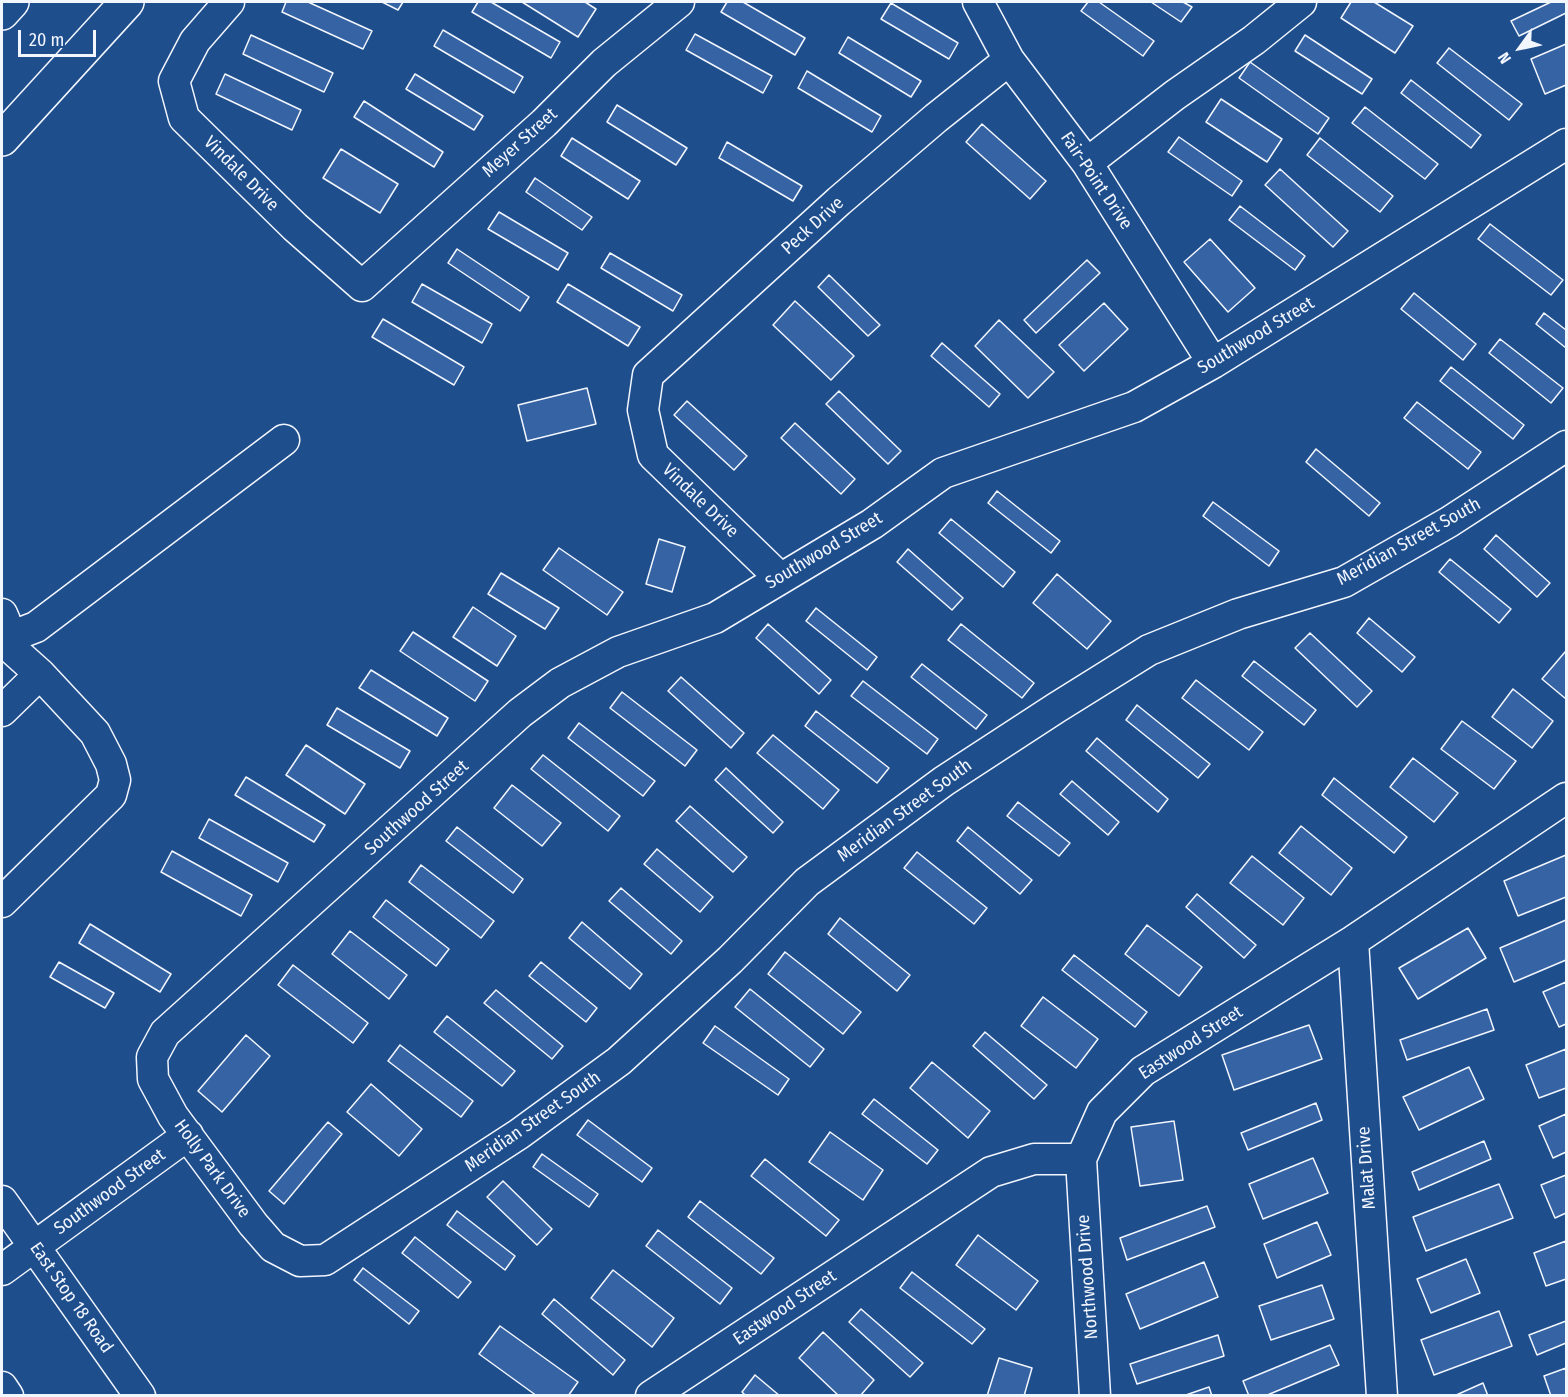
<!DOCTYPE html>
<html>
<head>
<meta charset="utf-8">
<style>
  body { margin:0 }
  #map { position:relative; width:1568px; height:1397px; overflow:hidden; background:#1f4e8c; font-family:"Fira Sans Condensed",sans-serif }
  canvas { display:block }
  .frame { position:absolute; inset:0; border:3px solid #f2f6ff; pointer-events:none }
  .north { position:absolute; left:1490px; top:18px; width:60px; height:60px; -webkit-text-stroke:4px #1f4e8c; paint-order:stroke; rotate:237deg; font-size:16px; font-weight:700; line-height:24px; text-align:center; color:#f2f6ff }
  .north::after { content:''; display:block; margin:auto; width:21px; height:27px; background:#f2f6ff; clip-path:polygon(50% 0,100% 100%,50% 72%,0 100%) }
  .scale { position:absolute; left:18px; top:30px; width:78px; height:27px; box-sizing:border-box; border:3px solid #f2f6ff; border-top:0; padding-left:8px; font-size:18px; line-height:21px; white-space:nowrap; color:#f2f6ff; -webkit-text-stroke:4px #1f4e8c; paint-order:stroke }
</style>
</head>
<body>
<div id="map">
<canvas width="1568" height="1397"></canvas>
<div class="frame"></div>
<div class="north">N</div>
<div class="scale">20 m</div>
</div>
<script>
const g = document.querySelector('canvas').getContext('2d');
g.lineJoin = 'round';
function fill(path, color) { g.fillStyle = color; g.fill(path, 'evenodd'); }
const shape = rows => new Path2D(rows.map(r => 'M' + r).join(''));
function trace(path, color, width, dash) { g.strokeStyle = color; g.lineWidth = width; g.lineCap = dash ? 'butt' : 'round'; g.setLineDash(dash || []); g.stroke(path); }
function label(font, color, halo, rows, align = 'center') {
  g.font = font + ' "Fira Sans Condensed",sans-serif'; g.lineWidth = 4.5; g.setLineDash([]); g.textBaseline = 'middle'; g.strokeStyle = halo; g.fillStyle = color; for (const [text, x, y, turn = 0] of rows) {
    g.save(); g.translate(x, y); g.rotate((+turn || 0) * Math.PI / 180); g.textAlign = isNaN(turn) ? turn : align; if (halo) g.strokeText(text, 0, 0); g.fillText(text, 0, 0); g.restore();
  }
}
const building = shape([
  [286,2,308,2,372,31,363,49,282,12,286,2],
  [382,2,403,2,398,10,382,2],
  [478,2,491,2,560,42,551,58,472,12,478,2],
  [522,2,585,2,596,9,578,37,522,2],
  [727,2,743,2,805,38,795,55,721,12,727,2],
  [1088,2,1099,2,1154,41,1143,56,1081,11,1088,2],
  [1151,2,1183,2,1192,7,1181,22,1151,2],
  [1351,2,1374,2,1413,26,1395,53,1341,18,1351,2],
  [1551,2,1566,2,1566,13,1519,36,1511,21,1551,2],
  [891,3,958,43,949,59,881,19,891,3],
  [443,30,523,77,514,93,434,46,443,30],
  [695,34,772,76,763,93,686,50,695,34],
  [251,35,333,73,324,92,243,54,251,35],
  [1305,35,1372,79,1362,94,1295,51,1305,35],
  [848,37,921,81,911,97,839,53,848,37],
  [1566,44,1566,85,1545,94,1531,59,1566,44],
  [1449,48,1522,104,1509,120,1437,63,1449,48],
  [1250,62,1329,118,1318,134,1239,78,1250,62],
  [807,71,881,116,872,132,798,88,807,71],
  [225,74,301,110,292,130,216,94,225,74],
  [415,74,483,116,474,130,406,89,415,74],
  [1411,80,1481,135,1471,148,1401,93,1411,80],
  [1221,99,1282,139,1267,162,1206,122,1221,99],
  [364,101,443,152,434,167,354,117,364,101],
  [617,105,687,148,676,165,607,122,617,105],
  [1365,107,1438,164,1425,179,1352,123,1365,107],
  [982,124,1046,181,1030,199,966,142,982,124],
  [1179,137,1242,181,1232,196,1168,152,1179,137],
  [572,138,640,181,628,199,561,156,572,138],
  [1320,138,1393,196,1380,212,1307,155,1320,138],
  [727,142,802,186,793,201,719,158,727,142],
  [341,149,398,184,380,213,323,178,341,149],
  [1280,169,1348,231,1333,247,1265,185,1280,169],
  [535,178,592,217,582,230,526,192,535,178],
  [1240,206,1305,256,1295,270,1229,220,1240,206],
  [499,212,568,253,558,270,488,229,499,212],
  [1490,224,1563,280,1551,295,1478,239,1490,224],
  [1210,239,1255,288,1228,312,1184,262,1210,239],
  [457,249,529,297,520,311,448,263,457,249],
  [610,253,682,295,673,311,601,268,610,253],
  [1087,260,1100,273,1036,333,1024,320,1087,260],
  [829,275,880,325,868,336,818,287,829,275],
  [422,284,492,324,482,343,412,302,422,284],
  [568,284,640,327,628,346,557,302,568,284],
  [1414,293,1476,344,1463,360,1401,309,1414,293],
  [795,301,854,356,831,380,773,325,795,301],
  [1104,303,1128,329,1084,371,1059,345,1104,303],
  [1544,313,1566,330,1566,348,1536,324,1544,313],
  [383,319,464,367,454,385,372,337,383,319],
  [999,320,1054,372,1028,398,975,346,999,320],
  [1500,339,1563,388,1551,403,1489,353,1500,339],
  [942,343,1000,394,989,407,931,356,942,343],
  [1451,367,1524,425,1513,439,1440,381,1451,367],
  [587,388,596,424,527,441,518,405,587,388],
  [839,391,901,451,888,464,826,404,839,391],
  [687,401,747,456,734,470,674,415,687,401],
  [1417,402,1481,452,1468,469,1404,418,1417,402],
  [795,423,855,479,841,494,781,438,795,423],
  [1316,449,1380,503,1369,516,1306,462,1316,449],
  [997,491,1060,541,1051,553,988,503,997,491],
  [1213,502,1279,551,1269,566,1203,516,1213,502],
  [951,519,1015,572,1003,587,939,533,951,519],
  [1496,535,1550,583,1537,597,1484,549,1496,535],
  [659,539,685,547,672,592,646,584,659,539],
  [559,548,623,592,607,615,543,570,559,548],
  [908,549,963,598,952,610,897,562,908,549],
  [1450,559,1511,609,1499,623,1439,572,1450,559],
  [501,573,559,608,545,629,488,594,501,573],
  [1057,574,1111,621,1087,649,1033,603,1057,574],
  [473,607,516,636,497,666,453,637,473,607],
  [816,608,877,657,867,670,806,621,816,608],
  [1369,618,1415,657,1402,672,1357,633,1369,618],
  [768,624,831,680,819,694,756,638,768,624],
  [961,624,1034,683,1022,698,948,640,961,624],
  [413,632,488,681,475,701,400,651,413,632],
  [1310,633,1372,691,1357,707,1295,648,1310,633],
  [1565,652,1566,653,1566,699,1542,679,1565,652],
  [1254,661,1316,710,1304,725,1242,676,1254,661],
  [922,664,987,715,976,729,911,677,922,664],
  [371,670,448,718,437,736,359,688,371,670],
  [681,677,744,733,731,748,668,691,681,677],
  [1196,680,1263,732,1249,750,1182,698,1196,680],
  [863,681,938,739,927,754,851,696,863,681],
  [1513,689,1553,721,1532,748,1492,717,1513,689],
  [622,692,697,750,685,766,610,708,622,692],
  [1137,705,1210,764,1198,778,1126,720,1137,705],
  [337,708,410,751,400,768,327,725,337,708],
  [816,711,889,768,877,783,805,726,816,711],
  [1462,721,1516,761,1494,789,1441,749,1462,721],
  [579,723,655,781,643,796,568,738,579,723],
  [773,735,839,790,823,809,757,753,773,735],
  [1097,738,1168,799,1158,812,1086,751,1097,738],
  [306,745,365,784,345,814,286,775,306,745],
  [543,755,620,816,608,831,531,769,543,755],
  [1413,758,1458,793,1434,822,1390,787,1413,758],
  [726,768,783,822,773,833,715,780,726,768],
  [246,777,325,825,314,842,235,795,246,777],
  [1334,778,1407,837,1394,853,1322,795,1334,778],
  [1072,781,1119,822,1108,835,1060,794,1072,781],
  [512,785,561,823,542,846,494,808,512,785],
  [1018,802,1070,843,1059,856,1007,816,1018,802],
  [690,806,747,857,733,872,676,821,690,806],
  [209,819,288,863,278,882,199,838,209,819],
  [1301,826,1352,868,1331,895,1279,853,1301,826],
  [457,827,523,879,513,893,446,841,457,827],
  [968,827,1032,880,1020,894,957,841,968,827],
  [657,849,713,897,700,912,644,864,657,849],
  [172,851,252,895,241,916,161,872,172,851],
  [917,852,987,908,974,924,904,868,917,852],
  [1566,855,1566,897,1518,916,1504,881,1566,855],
  [1252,856,1304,898,1283,925,1230,883,1252,856],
  [421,865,494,921,481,938,409,882,421,865],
  [621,888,682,941,671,954,609,901,621,888],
  [1197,894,1256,945,1244,958,1186,907,1197,894],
  [386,900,449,949,436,966,373,917,386,900],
  [840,918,910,975,897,991,828,934,840,918],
  [1566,920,1566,960,1514,982,1500,948,1566,920],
  [582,922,642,974,630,989,569,938,582,922],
  [90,924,171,974,160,992,79,943,90,924],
  [1147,925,1202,967,1179,996,1125,954,1147,925],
  [1468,928,1486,958,1418,999,1399,968,1468,928],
  [350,931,407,975,389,999,332,954,350,931],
  [785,952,861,1012,843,1034,768,974,785,952],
  [1074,955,1147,1012,1135,1027,1062,970,1074,955],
  [59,962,114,993,105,1008,50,977,59,962],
  [541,962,597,1008,586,1022,529,976,541,962],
  [293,965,368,1023,353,1043,278,985,293,965],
  [1566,982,1566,1024,1559,1027,1543,992,1566,982],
  [750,989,824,1049,810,1067,735,1007,750,989],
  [496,990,563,1046,552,1059,484,1003,496,990],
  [1043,997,1098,1039,1076,1068,1021,1026,1043,997],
  [1487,1009,1494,1030,1407,1060,1400,1040,1487,1009],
  [447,1016,515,1071,502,1086,434,1032,447,1016],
  [1309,1025,1322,1059,1234,1090,1222,1055,1309,1025],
  [715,1026,789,1079,778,1095,703,1043,715,1026],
  [985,1032,1047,1085,1034,1099,973,1046,985,1032],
  [246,1035,270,1056,222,1112,198,1091,246,1035],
  [400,1045,473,1101,461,1117,388,1061,400,1045],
  [1566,1049,1566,1088,1539,1098,1526,1065,1566,1049],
  [932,1062,990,1111,968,1138,910,1088,932,1062],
  [1469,1067,1484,1099,1419,1130,1403,1097,1469,1067],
  [371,1084,422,1129,399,1156,347,1112,371,1084],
  [874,1099,938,1150,927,1164,862,1114,874,1099],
  [1316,1103,1322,1120,1248,1150,1241,1133,1316,1103],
  [1566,1114,1566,1152,1553,1158,1539,1126,1566,1114],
  [588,1120,652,1168,642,1182,577,1135,588,1120],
  [1174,1121,1183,1180,1140,1186,1131,1127,1174,1121],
  [328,1122,342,1134,284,1204,269,1191,328,1122],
  [830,1132,883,1170,863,1200,809,1162,830,1132],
  [1484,1141,1491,1159,1419,1190,1412,1172,1484,1141],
  [542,1154,598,1194,589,1207,533,1167,542,1154],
  [1313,1158,1328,1193,1263,1219,1249,1184,1313,1158],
  [765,1159,839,1220,826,1236,751,1176,765,1159],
  [1566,1175,1566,1213,1555,1218,1541,1185,1566,1175],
  [503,1181,552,1229,537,1245,487,1197,503,1181],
  [1499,1184,1513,1218,1426,1251,1413,1217,1499,1184],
  [700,1201,774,1258,761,1274,688,1217,700,1201],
  [1207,1206,1215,1227,1127,1260,1120,1238,1207,1206],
  [457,1211,515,1256,505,1270,447,1225,457,1211],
  [1317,1222,1331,1255,1277,1278,1264,1244,1317,1222],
  [658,1230,732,1288,720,1304,646,1246,658,1230],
  [978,1235,1038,1281,1016,1310,956,1265,978,1235],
  [415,1237,471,1282,458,1298,402,1253,415,1237],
  [1566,1241,1566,1279,1546,1286,1534,1253,1566,1241],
  [1466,1259,1480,1293,1431,1313,1417,1279,1466,1259],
  [1204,1262,1218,1297,1140,1329,1126,1294,1204,1262],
  [363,1268,419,1311,409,1324,354,1280,363,1268],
  [613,1270,674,1318,652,1347,591,1298,613,1270],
  [912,1272,985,1329,972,1344,900,1288,912,1272],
  [1322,1285,1334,1319,1271,1340,1259,1306,1322,1285],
  [554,1299,625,1360,613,1375,542,1314,554,1299],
  [861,1309,923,1363,910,1377,849,1322,861,1309],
  [1499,1311,1512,1346,1434,1375,1421,1340,1499,1311],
  [1566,1321,1566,1343,1537,1355,1529,1335,1566,1321],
  [500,1326,578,1382,568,1396,537,1396,479,1354,500,1326],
  [823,1332,874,1380,860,1396,839,1396,799,1358,823,1332],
  [1218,1335,1224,1356,1137,1384,1130,1364,1218,1335],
  [1330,1345,1339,1365,1265,1396,1249,1396,1243,1381,1330,1345],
  [999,1358,1032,1368,1024,1396,987,1396,999,1358],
  [1566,1368,1566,1396,1551,1396,1544,1376,1566,1368],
  [755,1375,780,1396,746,1396,742,1392,755,1375],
  [1483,1383,1488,1396,1454,1396,1483,1383],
  [1209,1387,1212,1396,1183,1396,1209,1387]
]);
fill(building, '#3563a3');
trace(building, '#f2f6ff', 1.5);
const minor = shape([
  [229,2,195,41,174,81,184,118,295,227,362,286,544,123,604,63,679,2],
  [978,2,1009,60,1087,163,1213,363],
  [1566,144,1213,363,1134,407,943,473,872,524,715,618,618,652,560,683,520,713,165,1033,152,1057,153,1079,173,1116,253,1224,273,1247,300,1261,325,1260,519,1134,619,1061,730,960,807,882,944,781,1056,708,1149,650,1238,614,1344,582,1449,522,1566,446],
  [1087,163,1175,95,1254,40,1301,2],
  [780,578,653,455,643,410,648,375,839,201,936,118,1009,60],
  [2,614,5,621,2,640],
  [2,711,40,674,2,640,36,627,284,440],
  [2,902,111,795,115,780,111,764,95,733,40,674],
  [1353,941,1382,1396],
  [1081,1159,1095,1396],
  [2,1201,140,1396],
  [2,1270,188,1135],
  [2,1387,8,1396],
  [651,1396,991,1172,1034,1159,1081,1159,1102,1112,1143,1071,1353,941,1566,798]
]);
const major = shape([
  [2,13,12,2],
  [2,139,127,2]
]);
trace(minor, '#f2f6ff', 33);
trace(major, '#f2f6ff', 36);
trace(minor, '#1f4e8c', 30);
trace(major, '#1f4e8c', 33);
label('18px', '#f2f6ff', '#1f4e8c', [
  ["Meyer Street",520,143,-42],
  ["Vindale Drive",241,174,45],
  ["Fair-Point Drive",1096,181,56],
  ["Peck Drive",813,226,-42],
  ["Southwood Street",1256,336,-31],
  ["Vindale Drive",700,501,44],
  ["Meridian Street South",1409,542,-29],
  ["Southwood Street",824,551,-31],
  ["Southwood Street",417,808,-42],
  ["Meridian Street South",905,811,-36],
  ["Eastwood Street",1191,1043,-33],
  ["Meridian Street South",533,1122,-35],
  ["Malat Drive",1367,1168,-94],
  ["Holly Park Drive",212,1169,54],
  ["Southwood Street",110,1192,-36],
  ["Northwood Drive",1088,1277,-94],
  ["East Stop 18 Road",71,1298,55],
  ["Eastwood Street",785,1308,-34]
]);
</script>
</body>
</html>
